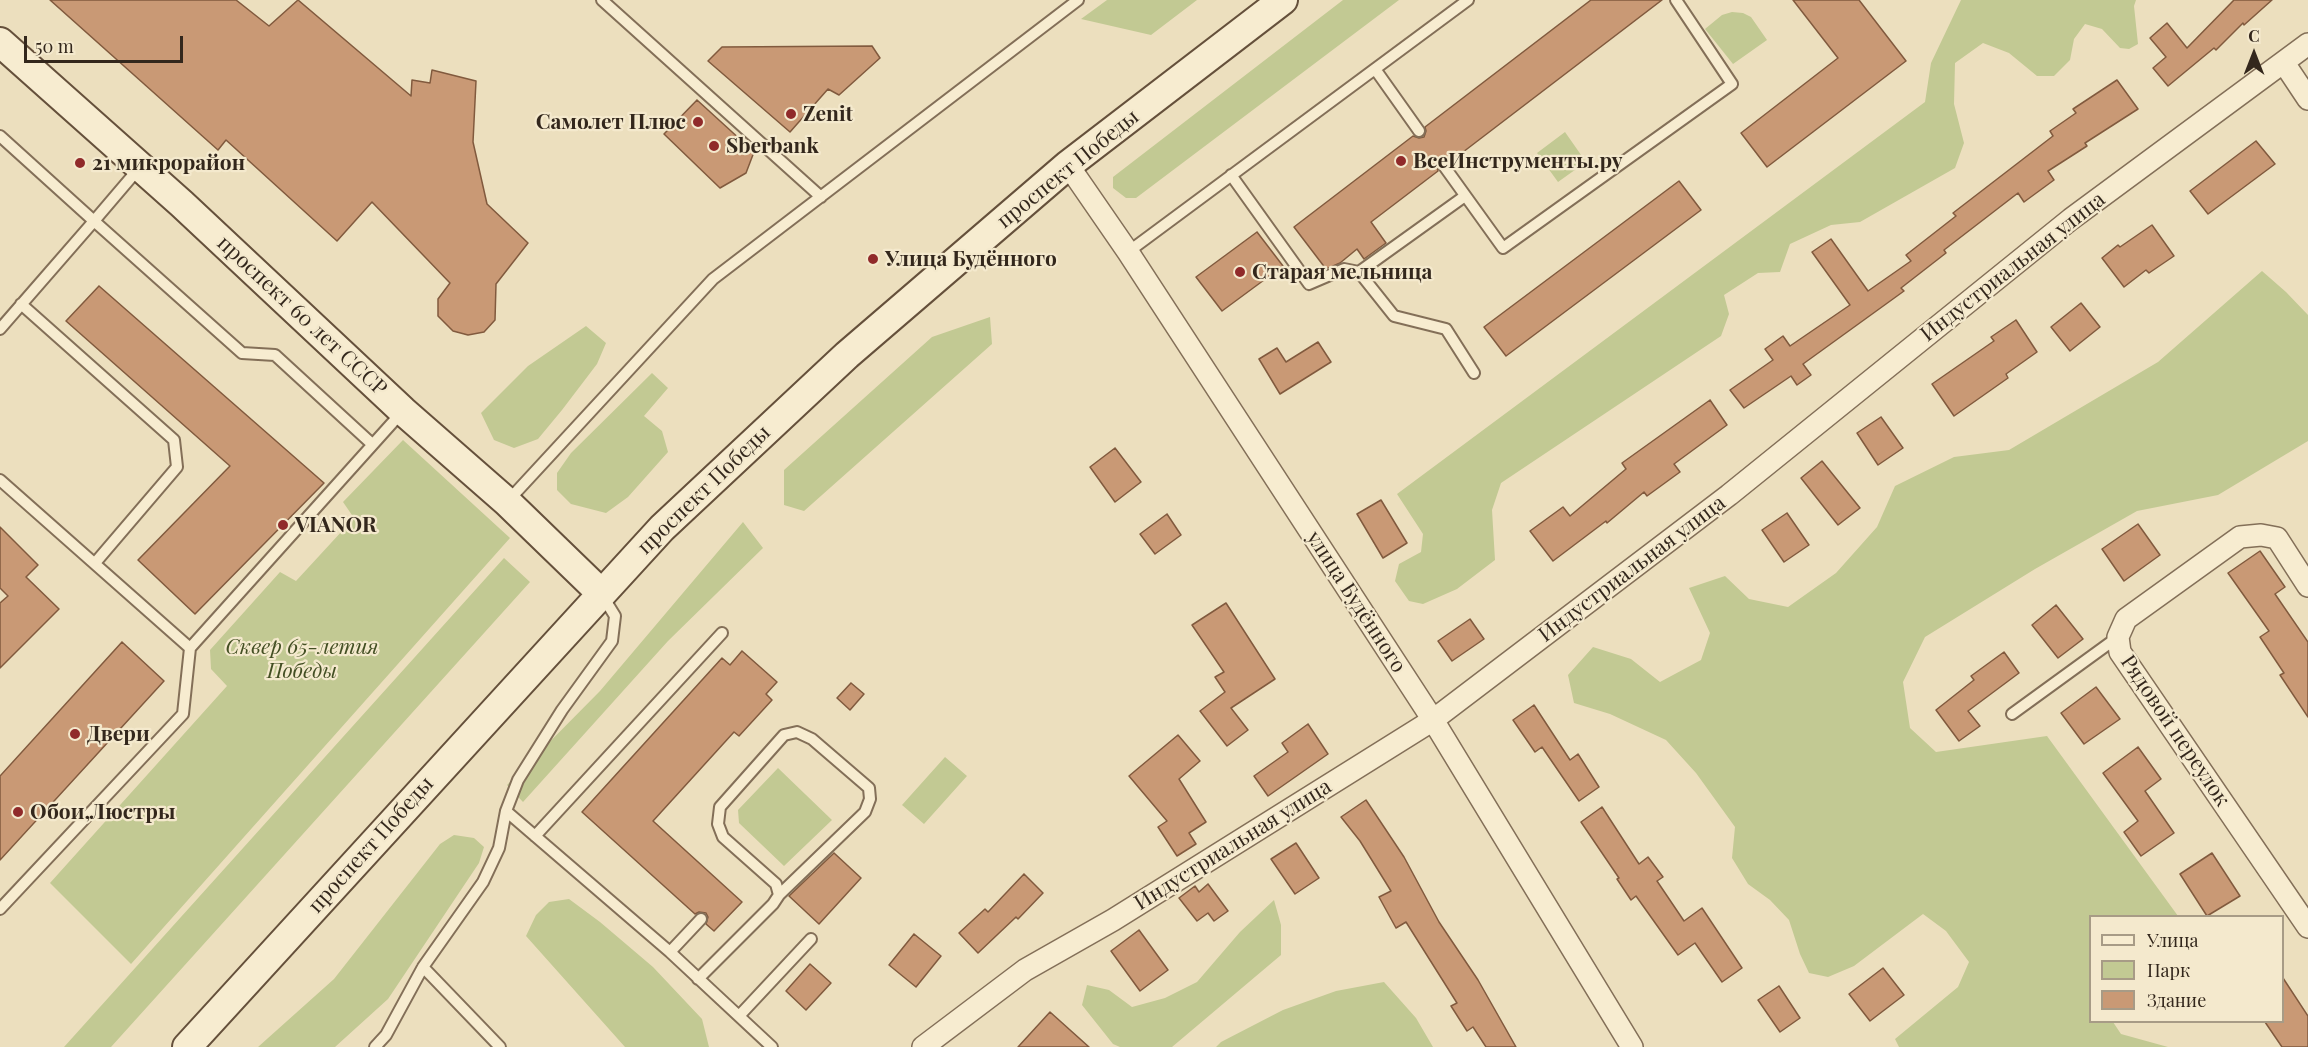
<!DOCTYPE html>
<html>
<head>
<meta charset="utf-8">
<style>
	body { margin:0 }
	#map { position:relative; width:2308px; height:1047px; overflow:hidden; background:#ecdfbe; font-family:"Playfair Display",serif }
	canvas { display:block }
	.legend { position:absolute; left:2089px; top:915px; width:195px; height:108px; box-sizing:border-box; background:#f4e9cd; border:2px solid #a79b86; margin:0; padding:8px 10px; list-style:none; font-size:18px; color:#33271c }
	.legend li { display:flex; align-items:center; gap:12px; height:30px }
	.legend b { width:30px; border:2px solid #a79b86 }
	.north { position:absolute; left:2224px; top:24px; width:60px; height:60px; -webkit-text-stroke:4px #f4e9cd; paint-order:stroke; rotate:0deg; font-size:16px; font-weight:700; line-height:24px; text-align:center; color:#33271c }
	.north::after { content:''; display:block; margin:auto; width:21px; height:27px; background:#33271c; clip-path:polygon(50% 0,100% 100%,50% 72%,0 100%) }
	.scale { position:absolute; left:24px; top:36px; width:159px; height:27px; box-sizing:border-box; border:3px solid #33271c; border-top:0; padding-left:8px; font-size:18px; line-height:21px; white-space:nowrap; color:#33271c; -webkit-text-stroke:4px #f4e9cd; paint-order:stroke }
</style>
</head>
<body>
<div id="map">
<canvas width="2308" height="1047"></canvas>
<ul class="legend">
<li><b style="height:8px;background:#f7ecd0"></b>Улица</li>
<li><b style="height:16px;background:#c2c993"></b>Парк</li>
<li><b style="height:16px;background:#c99975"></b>Здание</li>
</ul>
<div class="north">С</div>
<div class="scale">50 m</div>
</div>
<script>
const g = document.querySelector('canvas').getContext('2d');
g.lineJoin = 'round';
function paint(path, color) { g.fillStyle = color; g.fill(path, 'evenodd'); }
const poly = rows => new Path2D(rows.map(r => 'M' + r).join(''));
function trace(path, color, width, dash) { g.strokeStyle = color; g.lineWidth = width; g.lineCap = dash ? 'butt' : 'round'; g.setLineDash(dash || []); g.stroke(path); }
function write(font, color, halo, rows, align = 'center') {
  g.font = font + ' "Playfair Display",serif'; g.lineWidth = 4.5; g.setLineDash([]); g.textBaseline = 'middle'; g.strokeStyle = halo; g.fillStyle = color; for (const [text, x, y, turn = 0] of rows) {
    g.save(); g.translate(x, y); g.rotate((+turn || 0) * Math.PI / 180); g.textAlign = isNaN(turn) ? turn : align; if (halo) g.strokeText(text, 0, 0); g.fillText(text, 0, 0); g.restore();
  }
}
const green = poly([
	[1107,0,1197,0,1151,35,1081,19],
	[1343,0,1399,0,1136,198,1126,198,1113,188,1113,177],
	[1961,0,2136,0,2134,6,2138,44,2129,49,2120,48,2102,29,2085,24,2074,39,2070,60,2054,76,2037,76,2009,53,1983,43,1955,63,1954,104,1964,143,1955,168,1860,222,1831,225,1790,244,1780,272,1758,273,1724,295,1729,314,1721,336,1501,483,1492,510,1495,560,1457,589,1423,604,1409,601,1395,581,1399,564,1421,552,1423,534,1397,494,1925,102,1931,63],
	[1732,12,1743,13,1751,17,1767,40,1733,64,1705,29,1722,15],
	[1565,132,1586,162,1558,182,1537,153],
	[2262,271,2286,292,2308,315,2308,441,2218,495,2137,511,2035,569,1925,637,1903,682,1910,728,1936,752,2047,736,2178,916,2090,916,2090,1022,2113,1022,2121,1034,2168,1047,1899,1047,1895,1039,1958,987,1969,962,1946,931,1923,914,1854,966,1828,977,1809,973,1800,954,1789,920,1770,900,1748,884,1732,858,1735,827,1696,773,1666,740,1610,714,1574,703,1568,675,1593,647,1631,659,1660,682,1701,660,1710,633,1689,588,1725,576,1749,599,1788,607,1836,573,1877,527,1895,486,1954,457,2009,450,2158,362],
	[990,317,992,344,804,511,784,505,784,470,932,337],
	[586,326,606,343,597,364,562,410,538,439,514,448,494,440,481,413,528,366],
	[652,373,668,388,644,416,662,431,668,452,628,497,606,513,571,504,557,490,557,473,571,453],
	[403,440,510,538,131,964,50,883,227,686,211,669,210,650,280,572,296,581,354,518,343,502],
	[743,522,763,548,668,641,523,802,507,785,600,691],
	[504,558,530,582,111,1047,64,1047],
	[945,757,967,776,924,824,902,805],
	[778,768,832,820,784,866,739,823,738,810],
	[454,835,474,838,484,847,479,863,388,999,335,1047,258,1047,334,979,440,844],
	[569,899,600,922,653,967,702,1019,709,1047,625,1047,526,936,536,915,549,902],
	[1274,900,1281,925,1281,955,1172,1047,1120,1047,1113,1044,1082,1005,1087,985,1109,990,1132,1007,1165,998,1197,982,1240,932],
	[1384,982,1416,1018,1433,1047,1216,1047,1221,1042,1283,1010,1336,991]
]);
const building = poly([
	[50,0,236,0,269,26,298,0,411,96,412,80,430,83,432,70,476,81,473,142,487,204,528,243,496,284,495,320,484,332,468,335,453,331,438,316,438,299,450,283,372,202,337,241,226,140,218,150,50,0],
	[1591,0,1662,0,1450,162,1444,159,1439,160,1437,166,1438,171,1371,222,1386,243,1364,259,1357,249,1340,263,1326,269,1294,227,1413,136,1419,138,1424,137,1426,131,1425,127,1591,0],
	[1793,0,1859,0,1906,61,1767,167,1741,133,1838,58,1793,0],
	[2234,0,2272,0,2244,25,2243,23,2216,50,2214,48,2168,86,2153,68,2166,57,2150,38,2167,23,2187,48,2234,0],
	[872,46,880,58,839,95,828,89,790,132,708,61,722,47,872,46],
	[2117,80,2138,109,2085,143,2087,146,2048,171,2054,180,2024,202,2018,193,1944,250,1946,253,1901,288,1904,291,1803,364,1811,375,1797,385,1791,376,1744,408,1730,390,1773,360,1765,349,1783,336,1790,346,1850,305,1812,252,1831,239,1868,291,1911,261,1906,255,1956,216,1953,213,2053,136,2050,131,2076,113,2073,109,2117,80],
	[697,100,754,152,746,173,720,188,664,134,697,100],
	[2256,141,2275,164,2208,214,2190,191,2256,141],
	[1679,181,1701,210,1506,356,1484,327,1679,181],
	[2152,225,2174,256,2149,273,2146,270,2124,287,2102,258,2118,245,2120,247,2152,225],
	[1257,232,1283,266,1222,311,1196,277,1257,232],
	[99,286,324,483,195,614,138,560,230,466,66,321,99,286],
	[2081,303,2100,327,2070,351,2051,327,2081,303],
	[2016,320,2037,352,2006,374,2008,378,1954,416,1932,384,1994,341,1991,337,2016,320],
	[1318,342,1331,362,1280,394,1259,359,1277,348,1286,362,1318,342],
	[1710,400,1727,425,1674,464,1680,472,1647,496,1644,492,1607,523,1606,521,1553,561,1530,531,1563,507,1570,516,1626,469,1622,463,1710,400],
	[1881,417,1903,448,1878,465,1857,433,1881,417],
	[1115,448,1141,482,1115,502,1090,467,1115,448],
	[1822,461,1860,508,1838,525,1801,478,1822,461],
	[1381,500,1407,543,1383,558,1357,514,1381,500],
	[1787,513,1809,545,1784,562,1762,530,1787,513],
	[1167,514,1181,535,1155,554,1140,534,1167,514],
	[2138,524,2160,555,2124,581,2102,549,2138,524],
	[0,527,38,565,26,577,59,609,0,668,0,603,8,596,0,588,0,527],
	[2260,551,2285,587,2275,594,2308,642,2308,717,2280,675,2284,673,2260,637,2269,631,2228,573,2260,551],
	[1226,603,1275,679,1231,708,1248,730,1227,746,1200,711,1225,692,1215,677,1224,672,1192,625,1226,603],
	[2056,605,2083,639,2058,658,2032,625,2056,605],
	[1470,619,1484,639,1452,661,1438,641,1470,619],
	[122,642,164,681,0,860,0,776,122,642],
	[742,651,777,682,766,694,772,700,739,736,734,732,653,821,742,902,714,931,706,924,708,917,706,913,699,912,695,914,582,812,722,658,730,665,742,651],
	[2004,652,2019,673,1968,711,1980,726,1959,741,1936,710,1974,680,1971,676,2004,652],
	[851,683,864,694,850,710,837,698,851,683],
	[2096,687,2120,719,2084,744,2061,713,2096,687],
	[1534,705,1570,760,1578,754,1599,787,1579,801,1542,747,1535,752,1513,720,1534,705],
	[1308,724,1328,754,1268,796,1254,776,1288,752,1282,743,1308,724],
	[1178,735,1200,761,1179,779,1206,822,1189,833,1196,844,1177,856,1158,827,1167,821,1129,776,1178,735],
	[2138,747,2161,779,2145,791,2174,833,2141,856,2124,832,2138,821,2103,773,2138,747],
	[1366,800,1404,857,1439,922,1478,980,1516,1047,1486,1047,1473,1027,1467,1031,1451,1006,1457,1003,1406,922,1396,928,1379,897,1391,891,1360,841,1341,817,1366,800],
	[1602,807,1639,864,1648,857,1663,877,1657,881,1684,921,1702,908,1742,968,1722,982,1695,943,1678,955,1636,896,1631,900,1617,879,1619,878,1581,822,1602,807],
	[1296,843,1319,878,1295,894,1271,859,1296,843],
	[834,853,861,878,819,924,789,896,834,853],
	[2212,853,2240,896,2207,916,2180,874,2212,853],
	[1024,874,1043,893,1018,919,1016,917,978,953,959,933,985,909,988,912,1024,874],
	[1208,884,1228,911,1214,921,1208,913,1197,921,1179,898,1195,886,1199,892,1208,884],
	[1139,930,1168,970,1140,991,1111,951,1139,930],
	[914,934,941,956,916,987,889,965,914,934],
	[810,964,831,983,806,1010,786,991,810,964],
	[1883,968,1904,995,1870,1021,1849,994,1883,968],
	[2283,978,2308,1016,2308,1047,2282,1047,2265,1022,2283,1022,2283,978],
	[1779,986,1800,1018,1780,1032,1758,1000,1779,986],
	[1050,1012,1089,1047,1018,1047,1050,1012]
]);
const lane = poly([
	[602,0,821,197],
	[1375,69,1419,131],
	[0,136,94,221,0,329],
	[1444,166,1503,248,1732,84,1676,0],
	[140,167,94,221,242,353,275,355,372,444],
	[1231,175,1309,284,1344,269,1359,272,1465,196],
	[1128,252,1468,0],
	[1359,272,1394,316,1446,329,1474,373],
	[21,304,174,440,177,467,95,563],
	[0,480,190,648],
	[507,502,713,279,1078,0],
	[2012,714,2118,637],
	[506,811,670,952,772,1047],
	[535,836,722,633],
	[0,909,183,714,190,648,402,412],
	[670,952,701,919],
	[423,967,500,1047],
	[698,979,773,904,779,895,776,884,723,837,718,824,720,807,784,735,797,732,812,739,869,788,870,799,865,812,779,895],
	[739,1016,811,939],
	[375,1047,386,1035,423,967,483,882,499,848,506,811,518,780,562,710,612,641,615,616,602,595]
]);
const street = poly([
	[2284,63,2308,99],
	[1068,165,1128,252,1433,720,1632,1047],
	[2308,586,2277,538,2261,535,2240,537,2126,619,2118,637,2120,652,2308,927],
	[923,1047,1025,970,1113,920,1433,720,1729,495,2071,219,2308,44]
]);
const secondary = poly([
	[0,42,182,204,403,411,507,502,601,593],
	[187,1047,662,528,847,355,1068,165,1283,0]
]);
const markers = [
	[791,114,6,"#902a2a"],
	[698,122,6,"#902a2a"],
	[714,146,6,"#902a2a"],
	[1401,161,6,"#902a2a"],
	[80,163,6,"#902a2a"],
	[873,259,6,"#902a2a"],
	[1240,272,6,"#902a2a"],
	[283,525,6,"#902a2a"],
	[75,734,6,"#902a2a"],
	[18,812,6,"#902a2a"]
];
const poiNames = [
	["Zenit",803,114],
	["Самолет Плюс",686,122,"right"],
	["Sberbank",726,146],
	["ВсеИнструменты.ру",1413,161],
	["21 микрорайон",92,163],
	["Улица Будённого",885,259],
	["Старая мельница",1252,272],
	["VIANOR",295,525],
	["Двери",87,734],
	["Обои,Люстры",30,812]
];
const streetNames = [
	["проспект Победы",1068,169,-39],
	["Индустриальная улица",2013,267,-38],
	["проспект 60 лет СССР",302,316,43],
	["проспект Победы",704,490,-44],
	["Индустриальная улица",1632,569,-37],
	["улица Будённого",1356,602,57],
	["Рядовой переулок",2175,731,56],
	["проспект Победы",371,845,-48],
	["Индустриальная улица",1233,845,-32]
];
const parkNames = [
	["Сквер 65-летия",302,647],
	["Победы",302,671]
];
paint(green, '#c2c993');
paint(building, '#c99975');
trace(building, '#815a3e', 1.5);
trace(lane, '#836f58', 14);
trace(street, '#836f58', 24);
trace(secondary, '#65503b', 32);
trace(lane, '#f7ecd0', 10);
trace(street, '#f7ecd0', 21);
trace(secondary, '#f7ecd0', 28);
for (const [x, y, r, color] of markers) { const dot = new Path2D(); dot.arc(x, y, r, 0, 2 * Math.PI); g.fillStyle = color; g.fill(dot); trace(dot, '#f4e9cd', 2); }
write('bold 21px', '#33271c', '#f4e9cd', poiNames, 'left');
write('21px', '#33271c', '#f4e9cd', streetNames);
write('italic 21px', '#434f23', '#f4e9cd', parkNames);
</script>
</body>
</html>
